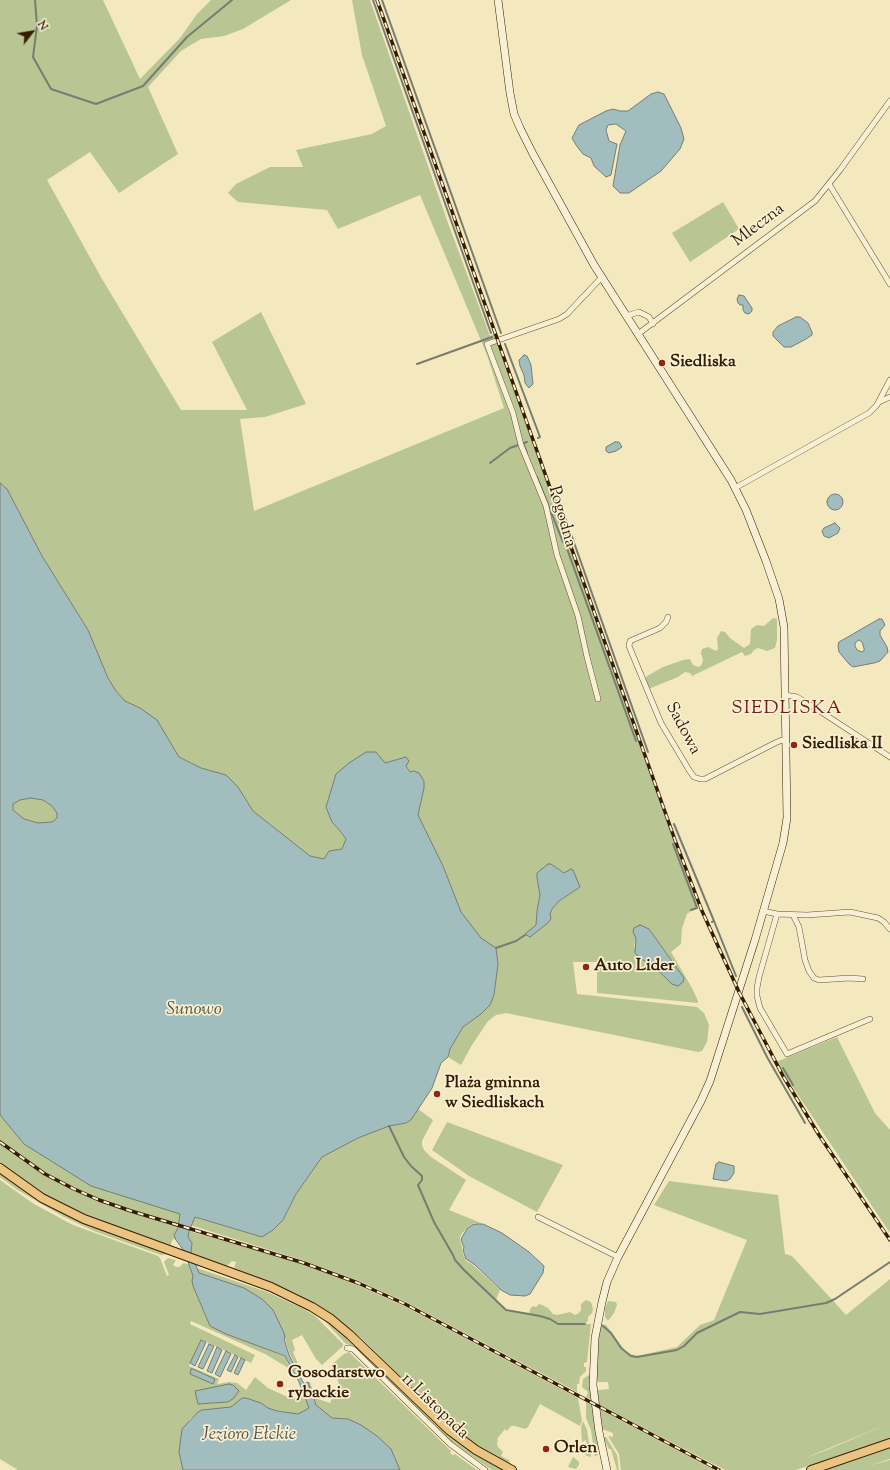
<!DOCTYPE html>
<html>
<head>
<meta charset="utf-8">
<style>
	body { margin:0 }
	#map { position:relative; width:890px; height:1470px; overflow:hidden; background:#f4e8bf; font-family:"Sorts Mill Goudy",serif }
	canvas { display:block }
	.north { position:absolute; left:12px; top:12px; width:40px; height:40px; -webkit-text-stroke:3px #f8f0d5; paint-order:stroke; rotate:59deg; font-size:11px; font-weight:700; line-height:16px; text-align:center; color:#371d00 }
	.north::after { content:''; display:block; margin:auto; width:14px; height:18px; background:#371d00; clip-path:polygon(50% 0,100% 100%,50% 72%,0 100%) }
</style>
</head>
<body>
<div id="map">
<canvas width="890" height="1470"></canvas>
<div class="north">N</div>
</div>
<script>
const g = document.querySelector('canvas').getContext('2d');
g.lineJoin = 'round';
function paint(path, color) { g.fillStyle = color; g.fill(path, 'evenodd'); }
const poly = rows => new Path2D(rows.map(r => 'M' + r).join(''));
function trace(path, color, width, dash) { g.strokeStyle = color; g.lineWidth = width; g.lineCap = dash ? 'butt' : 'round'; g.setLineDash(dash || []); g.stroke(path); }
function write(font, color, halo, rows, align = 'center') {
  g.font = font + ' "Sorts Mill Goudy",serif'; g.lineWidth = 3.5; g.setLineDash([]); g.textBaseline = 'middle'; g.strokeStyle = halo; g.fillStyle = color; for (const [text, x, y, turn = 0] of rows) {
    g.save(); g.translate(x, y); g.rotate((+turn || 0) * Math.PI / 180); g.textAlign = isNaN(turn) ? turn : align; if (halo) g.strokeText(text, 0, 0); g.fillText(text, 0, 0); g.restore();
  }
}
const green = poly([
	[0,0,103,0,140,79,180,38,197,14,211,0,291,0,243,29,224,36,201,39,181,51,148,87,178,154,119,193,90,152,47,180,102,279,181,410,247,410,212,342,261,312,306,404,265,417,240,419,254,511,504,408,487,355,420,195,338,229,327,210,238,202,228,193,236,184,270,167,303,167,296,150,372,134,386,126,362,55,352,0,370,0,448,223,490,336,494,334,698,906,687,914,682,928,681,944,671,952,692,988,698,1001,698,1003,597,993,597,962,573,962,577,994,697,1007,704,1013,709,1025,707,1042,702,1051,698,1052,506,1013,496,1015,488,1021,472,1045,461,1065,448,1057,450,1049,463,1027,481,1014,494,995,498,964,496,948,481,938,461,912,443,866,418,815,424,788,406,766,406,757,384,763,376,752,336,774,326,807,332,822,346,839,342,849,329,851,324,859,310,856,253,811,238,787,226,776,201,768,179,757,140,708,125,701,116,691,108,678,88,630,42,556,7,489,0,483],
	[551,864,565,873,567,872,580,887,559,901,530,937,525,934,536,925,537,911,540,895,537,878],
	[649,929,672,961,672,984,650,963,641,959,634,946,636,938],
	[723,202,739,229,690,262,672,233],
	[773,618,777,619,777,640,775,648,767,651,758,648,754,650,751,654,745,656,742,652,692,676,690,673,685,672,678,677,651,688,644,688,642,684,647,676,663,667,683,660,690,659,693,665,699,667,702,664,703,660,701,653,702,649,708,647,716,651,718,649,717,638,721,631,725,632,730,638,744,648,750,644,751,629,757,625,764,626],
	[32,798,43,800,52,806,58,813,57,818,52,822,38,823,24,819,13,810,13,804,20,800],
	[837,1037,875,1113,890,1130,890,1233,776,1062],
	[418,1109,433,1120,422,1141,422,1145,424,1150,431,1157,466,1180,449,1210,481,1223,472,1224,462,1233,460,1237,460,1241,462,1246,462,1251,466,1261,472,1264,500,1290,496,1300,507,1310,529,1314,530,1309,533,1306,536,1307,539,1304,542,1305,548,1308,553,1314,557,1315,570,1312,575,1315,579,1313,581,1310,581,1304,586,1300,591,1302,593,1309,592,1313,588,1317,588,1321,586,1323,570,1324,591,1324,587,1362,584,1363,584,1367,586,1367,586,1371,580,1377,579,1384,577,1384,577,1392,406,1302,359,1281,305,1261,190,1225,194,1217,262,1237,283,1220,296,1194,322,1157,358,1138,389,1126,406,1123,411,1120],
	[0,1115,24,1144,180,1214,178,1228,174,1235,176,1240,173,1239,170,1246,78,1212,39,1192,9,1170,0,1163],
	[447,1122,563,1165,537,1212,469,1176,432,1150],
	[0,1173,41,1202,70,1217,97,1228,169,1254,161,1255,94,1231,64,1217,16,1189,0,1177],
	[0,1180,34,1204,73,1225,158,1256,160,1258,167,1276,169,1275,164,1262,168,1258,176,1260,173,1265,176,1267,179,1267,184,1263,189,1265,193,1277,192,1281,193,1286,210,1326,285,1357,290,1367,290,1369,265,1354,191,1321,190,1324,255,1355,251,1363,201,1339,189,1366,219,1379,217,1384,229,1382,237,1383,246,1390,255,1377,268,1388,292,1399,303,1395,309,1408,298,1414,277,1411,268,1408,261,1403,238,1401,231,1407,202,1410,198,1412,190,1419,179,1452,183,1470,18,1470,0,1459],
	[229,1384,233,1385,237,1389,228,1402,205,1404,195,1391],
	[669,1181,778,1195,785,1254,792,1256,846,1315,890,1279,890,1423,803,1459,827,1450,890,1423,890,1438,796,1470,725,1470,598,1404,597,1392,599,1390,609,1389,608,1382,598,1382,596,1378,600,1324,606,1325,627,1353,637,1356,677,1347,700,1325,714,1320,747,1240,654,1205],
	[189,1231,303,1264,357,1285,404,1306,578,1398,582,1421,580,1426,540,1404,528,1427,525,1429,515,1426,511,1426,507,1431,505,1429,497,1439,498,1440,497,1444,498,1447,503,1452,501,1456,509,1460,511,1466,485,1451,446,1422,360,1337,333,1315,295,1293,234,1268,236,1262,232,1261,227,1266,191,1253,192,1243,188,1237],
	[197,1268,267,1292,302,1308,315,1316,343,1344,343,1346,322,1365,316,1359,302,1335,292,1340,295,1350,293,1352,300,1369,298,1369,290,1355,286,1342,284,1333,273,1310,262,1299,244,1288,199,1273],
	[608,1301,616,1302,617,1305,614,1313,608,1321,605,1317,605,1308],
	[319,1315,353,1343,432,1420,453,1437,482,1458,504,1470,492,1470,489,1468,451,1441,355,1346,346,1344],
	[349,1352,451,1451,450,1453,453,1455,455,1454,477,1470,400,1470,391,1450,348,1419,332,1418,316,1405,308,1382,310,1382,315,1398,330,1403,339,1384,335,1371,330,1366,344,1354],
	[589,1375,590,1376,592,1400,586,1397,588,1392,582,1387,583,1379],
	[586,1402,593,1406,599,1449,598,1454,595,1457,591,1430,586,1418],
	[599,1409,714,1470,621,1470,619,1454,608,1436,613,1437,613,1433,602,1429],
	[583,1421,587,1430,591,1457,587,1456,584,1453,588,1449,586,1440,582,1442,581,1427],
	[603,1437,606,1437,617,1455,619,1470,617,1470,611,1449,609,1449],
	[890,1447,890,1459,869,1466,890,1460,890,1470,823,1470],
	[573,1457,579,1462,579,1465,576,1469,568,1467]
]);
const water = poly([
	[658,92,664,94,681,128,684,139,680,149,661,171,629,193,620,193,613,186,620,145,626,131,616,124,608,125,606,130,609,141,617,144,611,175,606,177,594,166,591,158,583,154,576,145,572,138,579,125,606,111,613,109,620,111,628,111,651,94,658,92],
	[739,295,744,296,752,308,752,311,749,314,745,313,743,310,743,305,740,305,738,303,737,299,739,295],
	[796,317,800,317,808,323,812,332,812,335,806,339,791,347,784,347,773,336,773,332,778,326,796,317],
	[524,355,527,356,531,365,533,384,529,388,525,383,524,375,520,366,519,360,524,355],
	[615,442,619,442,622,447,616,451,609,453,606,451,606,447,615,442],
	[0,483,7,489,42,556,88,630,108,678,116,691,125,701,140,708,157,720,179,757,201,768,226,775,238,787,253,811,310,856,324,859,329,851,342,849,346,839,340,831,332,822,326,807,336,774,349,763,366,752,376,752,385,763,406,757,409,761,406,766,410,772,414,771,419,773,424,781,424,788,418,815,443,866,461,912,481,938,496,948,498,964,494,995,490,1005,481,1014,463,1027,450,1049,448,1057,441,1063,432,1088,411,1120,406,1123,389,1126,358,1138,322,1157,296,1194,283,1220,273,1230,262,1237,195,1217,189,1231,188,1237,192,1243,191,1253,199,1273,244,1288,262,1299,273,1310,284,1333,285,1338,284,1339,289,1355,304,1384,308,1382,316,1405,332,1418,348,1419,361,1425,377,1436,391,1449,400,1470,183,1470,179,1452,182,1429,198,1412,202,1410,231,1407,242,1398,246,1398,261,1403,268,1408,277,1411,298,1414,309,1408,299,1382,285,1356,226,1334,210,1326,193,1286,192,1281,193,1276,184,1251,176,1240,174,1235,178,1228,180,1214,91,1186,24,1144,0,1115,0,483],
	[31,798,43,800,52,806,57,813,57,818,52,822,38,823,24,819,13,810,13,804,20,800,31,798],
	'827 502a8 8 0 1 1 16 0a8 8 0 1 1-16 0Z',
	[835,523,840,528,838,533,829,538,824,536,822,531,824,528,835,523],
	[879,619,882,619,885,625,880,631,880,635,887,647,888,652,880,661,874,663,853,667,849,664,839,652,838,646,839,642,879,619],
	[859,640,862,642,864,648,864,651,862,652,857,650,855,646,855,643,859,640],
	[548,864,551,864,564,873,571,869,573,870,580,887,559,901,552,909,550,914,551,918,549,922,530,937,525,934,536,925,537,911,540,895,537,878,537,873,548,864],
	[640,925,649,929,684,978,683,982,678,986,672,984,650,963,641,959,635,953,636,938,633,932,634,928,640,925],
	[719,1162,734,1166,734,1173,730,1179,726,1181,713,1179,716,1164,719,1162],
	[477,1224,483,1224,502,1233,529,1252,544,1266,543,1273,530,1294,525,1296,510,1295,501,1290,474,1264,466,1259,463,1250,464,1247,461,1240,462,1237,467,1229,472,1225,477,1224],
	[201,1340,206,1342,195,1366,190,1363,201,1340],
	[209,1344,214,1346,203,1369,198,1367,209,1344],
	[217,1347,222,1350,212,1373,207,1371,217,1347],
	[226,1351,231,1354,220,1377,215,1374,226,1351],
	[235,1355,238,1357,231,1372,227,1370,235,1355],
	[241,1358,245,1360,238,1375,234,1373,241,1358],
	[191,1369,193,1369,215,1379,213,1384,190,1374,191,1369],
	[229,1384,233,1385,239,1391,234,1398,228,1402,198,1404,195,1391,229,1384]
]);
const stream = poly([
	[35,0,37,26,33,57,51,89,96,104,143,86,187,37,232,0],
	[373,0,491,333],
	[382,0,501,333],
	[505,344,540,437,538,438],
	[417,364,492,337],
	[523,443,527,453],
	[490,463,510,448,527,442],
	[537,477,563,542,565,543,636,741],
	[559,500,648,752],
	[674,824,714,921],
	[673,844,697,908,691,910],
	[712,922,714,921,736,976],
	[496,948,516,941,525,935],
	[742,1007,767,1057,805,1123],
	[783,1068,793,1085],
	[389,1126,404,1157,411,1166,422,1176,422,1180,418,1185,434,1222,453,1255,455,1260,464,1270,506,1310,540,1316,550,1319,558,1324,585,1324],
	[603,1326,611,1333,621,1348,631,1356,637,1357,677,1350,684,1346,697,1333,740,1312,760,1314,826,1303,835,1299,890,1262]
]);
const minor = poly([
	[829,184,890,284],
	[626,316,639,312,649,317,653,324],
	[638,334,815,201,840,170,890,101],
	[879,402,890,397],
	[735,488,869,413,877,405,890,380],
	[668,617,666,622,660,628,630,641,629,646,661,723,689,770,694,777,700,779,705,779,775,743,782,740,786,741],
	[785,695,797,697,809,704,890,757],
	[598,699,587,657,578,616,557,555,546,506,521,445,513,413,487,344,559,319,567,314,601,278],
	[763,911,777,914,759,977,757,988,757,996,760,1008,787,1054,870,1019],
	[777,914,807,915,850,912,878,918,884,922,890,929],
	[793,915,799,927,805,960,809,971,814,978,819,980,849,978,863,979],
	[538,1217,618,1257],
	[347,1348,353,1349,450,1444,485,1470]
]);
const secondary = poly([
	[498,0,510,93,514,114,520,128,533,154,594,265,731,480,746,510,766,561,779,599,784,627,787,818,783,843,755,940,710,1081,701,1101,618,1257,607,1282,602,1302,595,1338,593,1385,599,1432,607,1470]
]);
const primary = poly([
	[0,1168,42,1198,84,1219,271,1287,312,1307,331,1319,350,1335,449,1430,476,1450,512,1470],
	[811,1470,890,1443]
]);
const rail = poly([
	[377,0,675,840,702,911,739,992,783,1076,819,1135,890,1240],
	[0,1142,45,1174,74,1189,99,1200,131,1211,304,1263,358,1283,405,1304,719,1470]
]);
const markers = [
	[662,363,4,"#8f2418"],
	[794,745,4,"#8f2418"],
	[586,967,4,"#8f2418"],
	[437,1094,4,"#8f2418"],
	[280,1384,4,"#8f2418"],
	[546,1449,4,"#8f2418"]
];
const streetNames = [
	["Mleczna",759,226,-37],
	["Pogodna",561,517,74],
	["Sadowa",682,729,62],
	["11 Listopada",434,1407,44]
];
const poiNames = [
	["Siedliska",670,363],
	["Siedliska II",802,745],
	["Auto Lider",594,967],
	["Plaża gminna",445,1084],
	["w Siedliskach",445,1104],
	["Gosodarstwo",288,1374],
	["rybackie",288,1394],
	["Orlen",554,1449]
];
const waterNames = [
	["Sunowo",194,1011],
	["Jezioro Ełckie",249,1436]
];
const quarterNames = [
	["SIEDLISKA",787,710]
];
paint(green, '#b9c694');
paint(water, '#a1bdbd');
trace(water, '#777d71', 1);
trace(stream, '#777d71', 2);
trace(minor, '#665030', 6);
trace(secondary, '#371d00', 8);
trace(primary, '#371d00', 10);
trace(minor, '#f8f0d5', 5);
trace(secondary, '#f8f0d5', 7);
trace(primary, '#eac480', 8);
trace(rail, '#371d00', 3.5);
trace(rail, '#f8f0d5', 2, [6]);
for (const [x, y, r, color] of markers) { const dot = new Path2D(); dot.arc(x, y, r, 0, 2 * Math.PI); g.fillStyle = color; g.fill(dot); trace(dot, '#f8f0d5', 1.5); }
write('17px', '#371d00', '#f8f0d5', streetNames);
write('bold 17px', '#371d00', '#f8f0d5', poiNames, 'left');
write('italic 18px', '#5c5542', '#f8f0d5', waterNames);
g.letterSpacing = '1px';
write('19px', '#7a1f14', '#f8f0d5', quarterNames);
g.letterSpacing = '0px';
</script>
</body>
</html>
